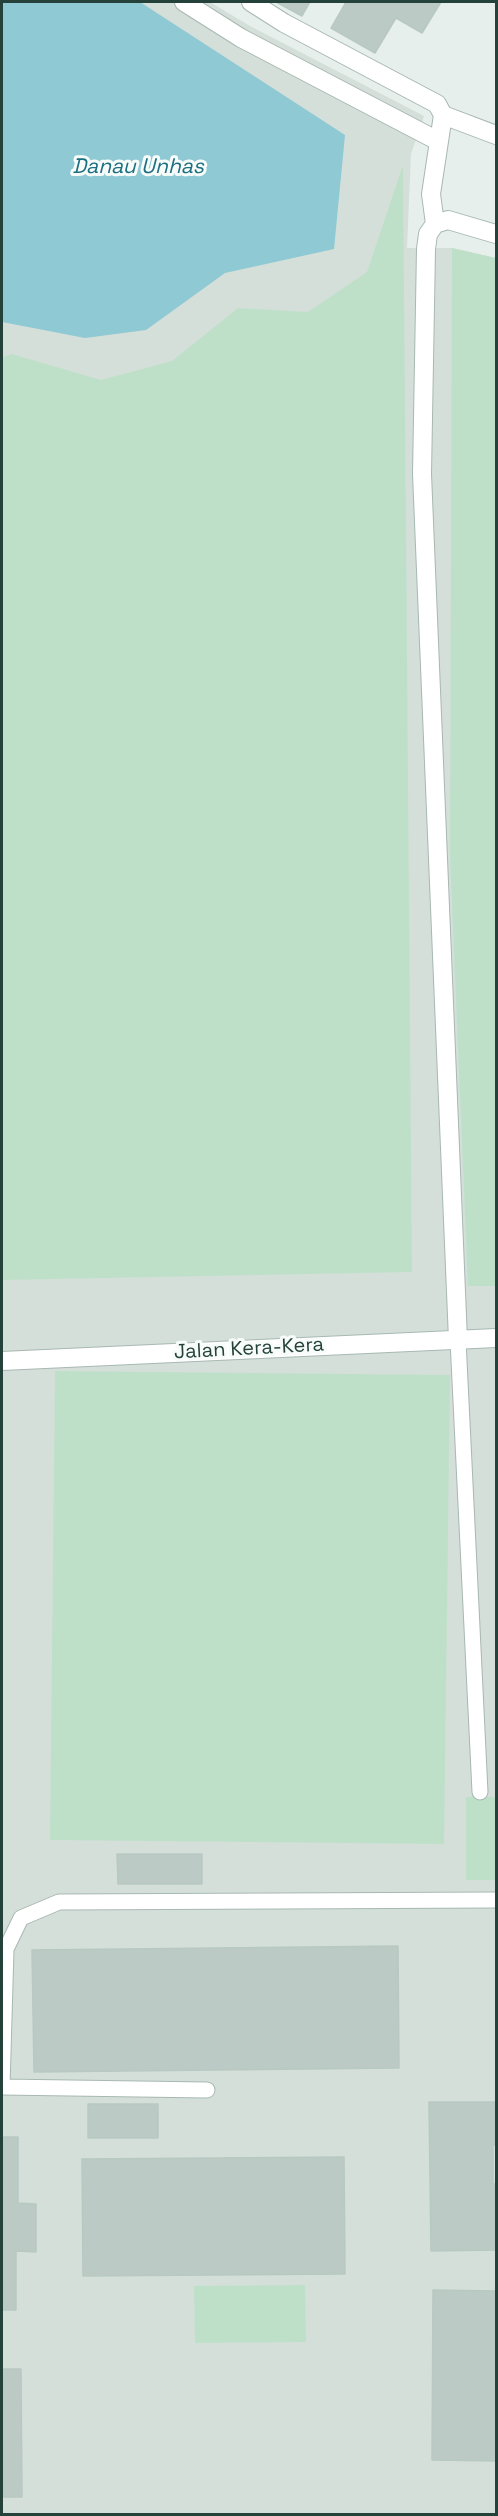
<!DOCTYPE html>
<html>
<head>
<meta charset="utf-8">
<style>
	body { margin:0 }
	#map { position:relative; width:498px; height:2516px; overflow:hidden; background:#e6efeb; font-family:"Space Grotesk",sans-serif }
	canvas { display:block }
	.frame { position:absolute; inset:0; border:3px solid #24423a; pointer-events:none }
</style>
</head>
<body>
<div id="map">
<canvas width="498" height="2516"></canvas>
<div class="frame"></div>
</div>
<script>
const g = document.querySelector('canvas').getContext('2d');
g.lineJoin = 'round';
function paint(path, color) { g.fillStyle = color; g.fill(path, 'evenodd'); }
const poly = rows => new Path2D(rows.map(r => 'M' + r).join(''));
function trace(path, color, width, dash) { g.strokeStyle = color; g.lineWidth = width; g.lineCap = dash ? 'butt' : 'round'; g.setLineDash(dash || []); g.stroke(path); }
function write(font, color, halo, rows, align = 'center') {
  g.font = font + ' "Space Grotesk",sans-serif'; g.lineWidth = 6; g.setLineDash([]); g.textBaseline = 'middle'; g.strokeStyle = halo; g.fillStyle = color; for (const [text, x, y, turn = 0] of rows) {
    g.save(); g.translate(x, y); g.rotate((+turn || 0) * Math.PI / 180); g.textAlign = isNaN(turn) ? turn : align; if (halo) g.strokeText(text, 0, 0); g.fillText(text, 0, 0); g.restore();
  }
}
const built = poly([
	[2,2,210,2,250,26,424,116,411,154,407,248,452,248,496,258,496,2514,2,2514]
]);
const green = poly([
	[403,165,412,1272,2,1280,2,357,12,354,101,380,172,361,238,308,308,312,367,272],
	[452,248,496,258,496,1286,468,1286,450,857],
	[55,1371,450,1375,444,1844,50,1840],
	[466,1797,496,1797,496,1880,466,1880],
	[305,2285,306,2342,195,2343,194,2286]
]);
const water = poly([
	[2,2,140,2,345,135,334,249,225,273,146,330,85,338,2,322]
]);
const building = poly([
	[276,2,310,2,302,16,276,2],
	[346,2,441,2,422,33,396,18,375,53,331,28,346,2],
	[117,1854,202,1854,202,1884,118,1884,117,1854],
	[398,1946,399,2068,34,2072,32,1950,398,1946],
	[429,2102,496,2102,496,2145,493,2145,493,2184,496,2184,496,2250,431,2251,429,2102],
	[88,2104,158,2104,158,2138,88,2138,88,2104],
	[2,2137,18,2137,18,2203,36,2204,36,2252,16,2251,16,2310,2,2310,2,2137],
	[344,2157,345,2274,83,2276,82,2159,344,2157],
	[433,2290,496,2291,496,2461,432,2460,433,2290],
	[2,2369,21,2369,22,2497,2,2497,2,2369]
]);
const service = poly([
	[458,1340,480,1792],
	[2,2087,6,1949,21,1918,59,1902,496,1900],
	[2,2087,207,2090]
]);
const minor = poly([
	[184,2,241,38,438,141],
	[251,2,284,23,437,104,443,115,431,194,435,224,428,234,426,249,422,474,458,1340],
	[443,115,496,135],
	[435,224,448,220,496,234],
	[2,1361,496,1338]
]);
const streetNames = [
	["Jalan Kera-Kera",249,1349,-3]
];
const waterNames = [
	["Danau Unhas",138,167]
];
paint(built, '#d4dfda');
paint(green, '#bfe0c8');
paint(water, '#8ec9d4');
paint(building, '#bbcac4');
trace(building, '#b8c9c2', 1.5);
trace(service, '#a8b8b2', 17);
trace(minor, '#a8b8b2', 20);
trace(service, '#fff', 15);
trace(minor, '#fff', 18);
write('20px', '#24423a', '#f7fbf9', streetNames);
write('italic 21px', '#1c6f80', '#f7fbf9', waterNames);
</script>
</body>
</html>
